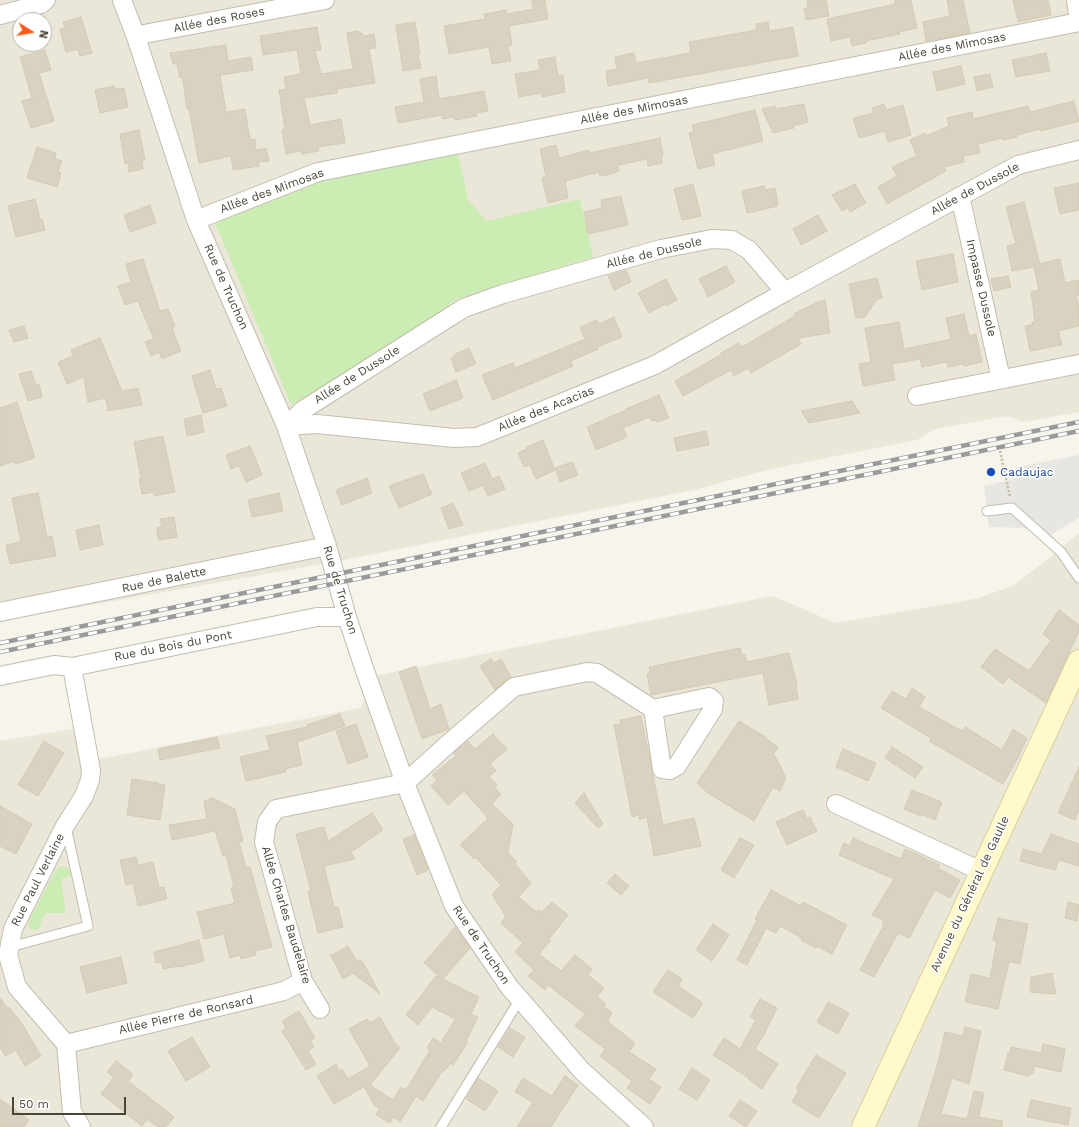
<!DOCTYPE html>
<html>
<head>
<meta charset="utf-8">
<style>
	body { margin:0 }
	#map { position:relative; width:1079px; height:1127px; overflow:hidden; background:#f6f4eb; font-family:"Work Sans",sans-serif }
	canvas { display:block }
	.north { position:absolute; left:12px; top:12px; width:40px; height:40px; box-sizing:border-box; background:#fff; border:1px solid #b7b5af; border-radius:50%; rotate:101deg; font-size:11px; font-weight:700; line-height:16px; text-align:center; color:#4b4638 }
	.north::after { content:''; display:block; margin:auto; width:14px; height:18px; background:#ff5919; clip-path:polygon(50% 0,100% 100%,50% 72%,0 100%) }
	.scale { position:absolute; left:12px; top:1097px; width:114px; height:18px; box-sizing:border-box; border:2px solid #4b4638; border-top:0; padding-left:5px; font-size:12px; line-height:14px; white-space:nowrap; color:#4b4638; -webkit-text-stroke:3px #fff; paint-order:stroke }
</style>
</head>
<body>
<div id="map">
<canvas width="1079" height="1127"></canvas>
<div class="north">N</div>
<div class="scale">50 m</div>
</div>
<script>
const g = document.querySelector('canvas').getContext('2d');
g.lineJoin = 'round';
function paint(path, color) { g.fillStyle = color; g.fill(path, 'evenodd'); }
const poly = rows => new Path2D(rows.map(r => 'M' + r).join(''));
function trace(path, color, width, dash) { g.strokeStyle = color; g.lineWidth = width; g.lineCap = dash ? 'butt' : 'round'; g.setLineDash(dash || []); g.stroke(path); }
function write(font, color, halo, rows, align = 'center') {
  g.font = font + ' "Work Sans",sans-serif'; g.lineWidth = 3; g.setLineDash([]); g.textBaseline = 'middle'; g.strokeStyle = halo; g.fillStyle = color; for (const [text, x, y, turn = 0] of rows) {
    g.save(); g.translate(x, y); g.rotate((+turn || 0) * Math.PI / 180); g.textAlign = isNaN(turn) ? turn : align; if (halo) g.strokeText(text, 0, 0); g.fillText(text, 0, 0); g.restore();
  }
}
const residential = poly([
	[0,0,1079,0,1079,412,1024,422,1007,416,935,429,917,440,771,469,698,489,323,564,0,621],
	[20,20,44,20,44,44,20,44],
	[1079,533,1079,1127,0,1127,0,741,73,729,81,760,104,758,360,708,379,675,773,596,836,623,975,599,1013,586,1048,559]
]);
const green = poly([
	[457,149,468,199,486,221,580,199,593,257,490,288,455,300,407,336,291,405,214,220,324,175],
	[64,866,71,871,71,876,61,879,66,913,45,913,37,931,31,929,28,923,56,870,60,867]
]);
const parking = poly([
	[1079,455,1079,518,1047,537,1026,528,989,527,984,486,1025,476,1024,466]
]);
const building = poly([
	[532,0,545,0,548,19,509,26,512,45,508,46,511,61,492,64,489,47,449,54,444,26,485,19,484,14,506,10,507,14,533,9,532,0],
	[807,0,826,0,829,16,806,20,804,8,808,8,807,0],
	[895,0,911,0,917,28,899,32,900,34,866,41,866,43,852,46,850,37,831,41,827,19,895,4,895,0],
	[947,0,963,0,970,33,926,41,923,22,950,16,947,0],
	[1013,0,1048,0,1051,15,1018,22,1013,0],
	[81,17,92,53,80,56,78,49,66,52,60,29,65,28,63,22,81,17],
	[415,22,420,54,418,54,421,68,403,71,396,25,415,22],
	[768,22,769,31,793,27,798,56,649,83,648,78,608,86,606,71,617,69,615,57,634,53,636,63,691,53,689,42,757,30,756,24,768,22],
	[317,27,321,50,315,51,321,74,353,69,347,33,358,31,365,36,374,34,376,48,369,49,375,83,337,89,337,93,304,98,310,125,341,119,345,143,318,147,319,151,302,154,301,151,286,154,282,130,285,129,279,90,286,89,284,77,301,74,297,50,263,55,260,36,317,27],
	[226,45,228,61,251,57,253,70,220,75,226,112,245,109,250,140,255,139,256,150,266,148,269,161,258,162,259,166,233,170,231,156,199,163,189,109,187,109,183,81,182,77,180,78,177,64,173,64,170,53,226,45],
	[45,50,51,70,39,73,54,121,31,128,22,101,32,98,20,57,45,50],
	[1046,53,1050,71,1016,77,1012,60,1046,53],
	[555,57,558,76,563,75,565,92,542,97,541,93,519,97,515,74,540,70,538,60,555,57],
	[961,66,965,84,937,91,933,72,961,66],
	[990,74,993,87,977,91,974,77,990,74],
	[436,76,439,99,484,91,488,111,476,113,477,116,455,120,454,117,443,119,442,115,398,123,395,107,424,102,420,79,436,76],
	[114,86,115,89,124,88,128,107,100,113,95,90,114,86],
	[1074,101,1079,121,1041,131,1040,129,1017,135,1017,137,1003,140,1003,138,978,144,980,153,963,156,964,162,944,167,946,171,887,204,878,187,897,176,892,167,917,156,910,140,925,133,926,136,949,126,947,118,972,112,973,119,1028,106,1030,112,1074,101],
	[804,104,808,122,793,126,794,128,773,133,762,109,775,106,776,109,804,104],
	[884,104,886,110,903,105,911,135,888,142,885,131,859,138,853,118,874,113,872,108,884,104],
	[755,110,763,141,712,154,715,165,698,169,689,133,694,131,692,125,755,110],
	[139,130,145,160,142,161,143,169,129,172,128,163,125,164,120,134,139,130],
	[660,138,663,156,661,157,662,163,648,166,647,159,618,165,619,171,608,175,600,176,599,172,565,181,568,198,548,203,542,178,546,177,540,149,556,145,559,158,589,150,590,153,660,138],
	[37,147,56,153,55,159,62,161,58,172,61,173,57,187,27,178,37,147],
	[1079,183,1079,210,1060,214,1054,188,1079,183],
	[693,184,701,216,682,220,674,189,693,184],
	[855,184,866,203,850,212,848,208,842,211,832,195,855,184],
	[764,186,765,190,775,188,778,203,777,203,778,206,747,213,742,191,764,186],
	[621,196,628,225,588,234,584,212,602,208,601,200,621,196],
	[35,199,40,219,42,219,45,230,16,237,8,206,35,199],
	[1024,202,1040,264,1060,259,1065,283,1079,280,1079,295,1076,295,1079,309,1079,326,1058,331,1062,345,1030,351,1025,326,1033,324,1032,322,1035,322,1031,292,1039,290,1034,267,1012,271,1007,246,1016,244,1006,207,1024,202],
	[150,205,156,223,130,232,124,215,150,205],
	[818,215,827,231,801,245,793,229,818,215],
	[953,254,958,282,922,290,916,261,953,254],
	[143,259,160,311,168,309,175,326,172,328,181,351,162,359,159,352,151,356,145,342,154,339,138,301,125,305,118,286,131,282,126,264,143,259],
	[726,266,735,282,708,297,699,279,726,266],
	[626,270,631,282,614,290,608,276,626,270],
	[1008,276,1011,287,994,291,991,279,1008,276],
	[877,278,882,298,877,299,865,317,856,318,849,284,877,278],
	[666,279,677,300,666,306,665,304,649,313,638,293,666,279],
	[825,300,830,333,798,338,801,344,751,373,748,368,734,376,731,370,683,396,675,381,722,354,721,353,739,343,742,347,795,316,794,314,816,303,825,300],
	[964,314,969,336,976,334,982,362,964,366,963,364,948,367,947,362,922,367,920,359,892,364,895,380,863,386,859,364,871,362,865,328,899,322,904,349,914,347,951,339,946,318,964,314],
	[614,317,622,337,597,347,598,349,571,361,573,366,493,400,482,375,513,363,515,368,585,339,580,327,597,320,599,324,614,317],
	[24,326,28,338,14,342,9,330,24,326],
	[100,338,122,391,138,388,142,405,108,411,106,398,88,402,84,377,67,384,58,362,73,356,71,350,100,338],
	[469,348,476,364,456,372,451,358,455,357,454,355,469,348],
	[210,370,216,389,221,388,227,406,203,413,192,376,210,370],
	[31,371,36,385,39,384,42,397,28,401,19,374,31,371],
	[456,380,463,398,430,411,423,394,456,380],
	[659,395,669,418,657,422,656,420,652,421,650,417,623,428,627,437,596,450,587,427,626,410,626,409,659,395],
	[852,401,860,413,809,423,801,411,852,401],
	[17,402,35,458,15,464,14,461,0,466,0,408,17,402],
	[201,415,204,432,187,436,184,419,201,415],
	[706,431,709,445,677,451,674,438,706,431],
	[163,436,175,492,154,496,154,492,142,494,139,478,141,478,134,442,163,436],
	[543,440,555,470,536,479,530,465,524,467,518,453,527,449,526,447,543,440],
	[250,446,262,475,246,482,239,466,231,469,226,455,250,446],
	[572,462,578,475,560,482,555,468,572,462],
	[485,463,492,479,499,476,505,489,488,496,483,485,469,491,461,473,485,463],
	[423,474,432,494,399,508,389,486,423,474],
	[367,478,372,493,342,505,336,490,367,478],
	[38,493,47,537,52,536,56,556,10,564,6,545,21,542,12,498,38,493],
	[279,493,283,511,252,517,248,500,279,493],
	[453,503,463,525,449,529,441,508,453,503],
	[174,517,177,537,158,540,157,528,162,527,160,519,174,517],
	[99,525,103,545,80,550,76,530,99,525],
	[1059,610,1079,625,1079,631,1046,703,1008,677,1003,684,981,667,995,649,1029,671,1051,640,1043,634,1059,610],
	[740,648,742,655,745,655,747,662,789,653,797,685,796,685,798,699,769,705,763,673,651,695,647,674,650,674,649,667,740,648],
	[491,659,494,663,501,659,511,677,495,690,480,666,491,659],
	[416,666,430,709,441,704,449,729,422,739,399,672,416,666],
	[912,688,925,697,919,707,962,731,965,727,1002,750,1013,729,1027,738,1018,758,1003,784,929,741,931,738,881,708,892,691,906,699,912,688],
	[340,714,345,726,297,742,302,765,285,769,286,772,246,781,240,757,270,750,266,736,307,727,307,725,340,714],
	[641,716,663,825,694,818,701,846,654,856,647,817,639,819,639,815,632,817,614,725,621,724,620,720,641,716],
	[739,721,767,738,766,739,778,747,773,755,775,756,786,778,780,791,773,787,754,821,708,793,697,783,739,721],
	[356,724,368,757,348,764,336,731,356,724],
	[493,734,507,749,490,764,496,771,489,777,497,785,494,787,501,794,492,804,513,824,508,853,517,862,515,864,531,883,519,897,536,912,539,910,542,912,552,902,568,915,549,939,551,940,539,954,561,971,575,955,592,969,588,975,604,988,597,997,606,1004,604,1007,612,1012,608,1022,635,1043,629,1052,656,1069,649,1079,661,1087,650,1104,627,1088,632,1081,600,1056,605,1049,575,1026,585,1014,548,985,545,990,528,976,534,970,515,952,523,943,501,923,506,917,492,894,501,885,475,857,474,859,460,845,488,818,464,791,448,805,431,786,437,780,432,775,456,756,453,753,468,741,475,749,493,734],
	[217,737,220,748,160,760,158,749,217,737],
	[44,741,64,753,38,796,18,785,44,741],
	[892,747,923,767,915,778,885,758,892,747],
	[843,749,876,763,868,781,836,767,843,749],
	[1079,767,1079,811,1075,820,1058,813,1079,767],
	[132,779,158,783,158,784,165,785,160,820,127,815,132,779],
	[912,790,942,802,935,820,922,814,921,816,904,809,912,790],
	[584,793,603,824,598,828,575,803,584,793],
	[213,798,235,809,243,841,239,842,246,868,250,867,272,947,255,951,256,955,241,959,240,955,230,958,224,934,204,939,197,912,235,903,231,888,234,887,226,855,223,856,215,831,172,840,169,825,207,819,204,801,213,798],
	[0,806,32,824,16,854,0,846,0,806],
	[803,810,807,819,810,817,817,831,787,845,776,822,803,810],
	[372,813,383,830,351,852,355,859,324,866,334,907,338,907,343,927,318,933,308,892,311,891,296,834,324,827,328,841,372,813],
	[1051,834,1079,844,1079,866,1059,860,1055,870,1020,861,1023,849,1042,854,1051,834],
	[414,835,428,870,417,875,403,839,414,835],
	[740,838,754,845,734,878,721,870,740,838],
	[853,838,901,859,905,849,940,865,938,868,960,880,950,898,935,890,909,938,898,933,874,977,860,970,884,925,882,924,884,920,872,915,894,879,839,855,844,843,850,846,853,838],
	[136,857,138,865,153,862,159,888,164,887,167,899,138,906,133,883,126,885,120,860,136,857],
	[615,874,629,886,621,895,607,883,615,874],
	[771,890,801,906,803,902,847,925,832,954,817,946,816,948,801,940,802,938,780,926,776,933,766,928,747,965,737,960,757,920,755,919,771,890],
	[1068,902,1079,905,1077,921,1065,918,1068,902],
	[998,918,1028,924,1020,964,1009,962,998,1009,965,1002,971,974,990,978,997,941,993,940,998,918],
	[713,924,729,935,712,961,696,950,713,924],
	[455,927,470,948,443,979,479,997,471,1014,478,1017,466,1041,468,1042,453,1065,450,1063,445,1071,443,1070,423,1101,416,1096,400,1122,393,1117,390,1123,376,1115,380,1108,375,1106,364,1087,334,1104,317,1076,336,1064,339,1071,342,1069,348,1079,370,1066,349,1029,367,1019,370,1023,380,1017,396,1045,400,1048,370,1085,393,1100,401,1087,406,1090,430,1050,427,1048,433,1038,441,1043,455,1019,432,1007,418,1025,406,1015,436,976,441,978,424,963,455,927],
	[199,940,204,961,179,967,179,966,163,969,162,962,156,963,154,952,199,940],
	[348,946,356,960,362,961,380,994,353,973,343,979,330,954,332,955,348,946],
	[121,957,127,983,87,993,80,967,121,957],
	[668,970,682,979,678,986,703,1003,693,1018,653,992,668,970],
	[1052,973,1056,994,1030,992,1031,977,1052,973],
	[0,998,7,1008,9,1007,24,1027,41,1056,25,1066,16,1050,5,1056,0,1047,0,998],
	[760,999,777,1008,763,1036,755,1049,778,1064,762,1089,748,1079,749,1078,713,1055,724,1038,740,1049,756,1020,750,1017,760,999],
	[828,1002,849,1013,838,1034,817,1022,828,1002],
	[299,1011,315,1038,310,1041,314,1047,308,1051,316,1064,306,1070,282,1031,286,1028,282,1021,299,1011],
	[965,1027,981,1031,969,1084,952,1078,941,1114,967,1119,974,1091,984,1093,979,1117,1002,1121,1002,1127,918,1127,938,1063,945,1032,963,1036,965,1027],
	[510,1028,525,1037,513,1057,498,1047,510,1028],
	[192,1037,210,1067,186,1081,168,1051,192,1037],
	[1043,1044,1065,1049,1061,1072,1034,1066,1033,1073,1028,1076,1004,1070,1008,1053,1010,1053,1011,1047,1041,1053,1043,1044],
	[816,1055,846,1073,819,1118,792,1102,799,1090,796,1088,816,1055],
	[116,1061,133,1074,128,1081,174,1117,166,1127,158,1127,147,1119,142,1126,101,1094,114,1077,107,1072,116,1061],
	[692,1068,710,1080,697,1100,679,1089,692,1068],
	[565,1076,578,1085,551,1127,517,1127,533,1102,515,1092,523,1078,552,1096,565,1076],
	[478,1078,498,1091,485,1111,466,1099,478,1078],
	[0,1099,29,1120,24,1127,0,1127,0,1099],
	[740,1100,757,1111,746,1127,729,1116,740,1100],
	[1031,1100,1071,1108,1068,1125,1027,1117,1031,1100]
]);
const path = poly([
	[1000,451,1010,497]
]);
const lane = poly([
	[987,511,1012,508,1061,552,1079,578],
	[10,947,88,926,66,827],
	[441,1127,520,999]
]);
const street = poly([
	[122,0,136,37,196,220,286,426,327,546,347,617,364,668,405,783,454,906,510,988,520,999,582,1071,644,1127],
	[1076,0,1079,21],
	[0,15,41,4,46,0],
	[136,37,144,34,325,0],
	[960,196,1001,379],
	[196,220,318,172,1079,22],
	[917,396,1079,364],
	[286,426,303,410,448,318,464,308,503,294,661,249,712,239,732,240,749,250,785,292,1018,165,1079,150],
	[286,426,317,424,454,438,477,437,655,365,785,292],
	[0,612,327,546],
	[72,667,91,770,90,780,84,796,65,826,13,929,8,955,17,987,66,1044,72,1112,81,1127],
	[0,676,54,665,72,667,317,617,347,617],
	[836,804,981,871],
	[320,1009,303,981,264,842,267,822,276,809,405,783,448,744,514,687,587,672,597,673,653,709,662,769,670,770,677,766,713,709,714,701,709,697,653,709],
	[66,1044,284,991,303,981]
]);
const secondary = poly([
	[863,1127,1079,661]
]);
const rail = poly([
	[0,643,1079,422],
	[0,652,1079,431]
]);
const markers = [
	[991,472,5,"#1a4fb4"]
];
const streetNames = [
	["Allée des Roses",219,20,-11],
	["Allée des Mimosas",952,47,-11],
	["Allée des Mimosas",634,110,-11],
	["Allée de Dussole",975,189,-28],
	["Allée des Mimosas",272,191,-20],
	["Allée de Dussole",654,253,-14],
	["Rue de Truchon",226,287,66],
	["Impasse Dussole",981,288,77],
	["Allée de Dussole",357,375,-32],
	["Allée des Acacias",546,409,-22],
	["Rue de Balette",164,580,-12],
	["Rue de Truchon",340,590,73],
	["Rue du Bois du Pont",173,646,-11],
	["Rue Paul Verlaine",38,880,-63],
	["Avenue du Général de Gaulle",970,894,-65],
	["Allée Charles Baudelaire",286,915,73],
	["Rue de Truchon",481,945,56],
	["Allée Pierre de Ronsard",186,1015,-13]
];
const transitNames = [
	["Cadaujac",1000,472]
];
paint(residential, '#eae7d9');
paint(green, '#cbecb2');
paint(parking, '#e8e6e2');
paint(building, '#d9d2c0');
trace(building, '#d4cbb2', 1);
trace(lane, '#c2bead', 11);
trace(street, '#c2bead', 20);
trace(secondary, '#d8cf99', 24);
trace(path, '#c5bc9d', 2.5, [2, 2]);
trace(lane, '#fff', 9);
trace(street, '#fff', 18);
trace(secondary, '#fff9cc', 22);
trace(rail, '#9a9a9a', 4.5);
trace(rail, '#fff', 3, [9]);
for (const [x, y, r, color] of markers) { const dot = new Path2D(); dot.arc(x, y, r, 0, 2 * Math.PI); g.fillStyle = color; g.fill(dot); trace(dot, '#fff', 1.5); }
write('12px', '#4b4638', '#fff', streetNames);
write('12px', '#164399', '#fff', transitNames, 'left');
</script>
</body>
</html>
